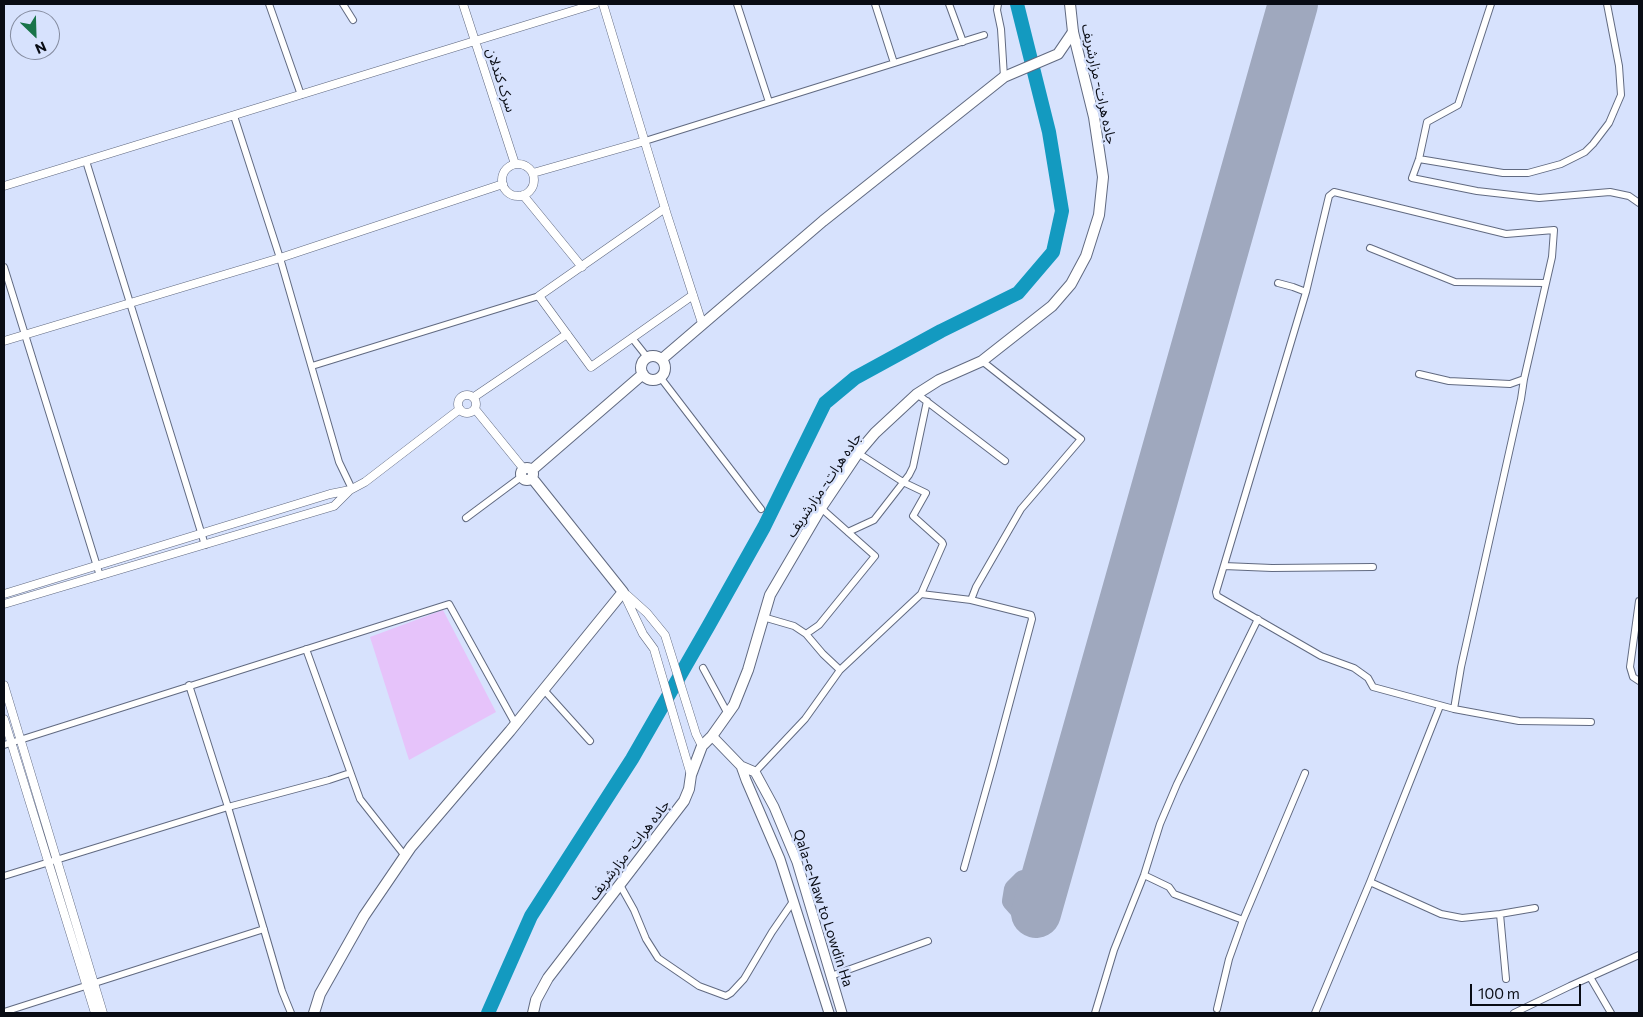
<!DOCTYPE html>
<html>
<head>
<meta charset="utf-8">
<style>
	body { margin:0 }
	#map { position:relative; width:1643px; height:1017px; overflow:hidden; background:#d7e2fd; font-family:Commissioner,sans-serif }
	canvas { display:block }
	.frame { position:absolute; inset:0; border:5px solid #090c14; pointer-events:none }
	.north { position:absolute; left:10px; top:10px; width:50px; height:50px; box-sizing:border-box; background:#d7e2fd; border:1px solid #858ca0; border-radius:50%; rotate:156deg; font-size:14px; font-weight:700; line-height:20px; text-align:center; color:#090c14 }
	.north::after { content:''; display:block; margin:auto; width:18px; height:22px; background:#187449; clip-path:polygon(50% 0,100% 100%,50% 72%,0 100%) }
	.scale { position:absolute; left:1470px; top:984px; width:111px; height:22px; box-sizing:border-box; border:2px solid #090c14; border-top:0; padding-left:6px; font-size:15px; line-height:18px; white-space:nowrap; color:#090c14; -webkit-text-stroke:4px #d7e2fd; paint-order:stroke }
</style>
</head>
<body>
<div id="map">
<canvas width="1643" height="1017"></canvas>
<div class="frame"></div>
<div class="north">N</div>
<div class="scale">100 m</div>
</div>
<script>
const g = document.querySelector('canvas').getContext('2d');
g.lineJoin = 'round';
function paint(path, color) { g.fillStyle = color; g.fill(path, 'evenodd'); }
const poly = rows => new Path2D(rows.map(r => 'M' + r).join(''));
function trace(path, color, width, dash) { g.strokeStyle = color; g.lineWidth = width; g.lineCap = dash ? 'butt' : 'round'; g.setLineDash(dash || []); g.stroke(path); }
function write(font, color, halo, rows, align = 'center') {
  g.font = font + ' Commissioner,"Noto Sans Arabic",sans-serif'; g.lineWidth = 5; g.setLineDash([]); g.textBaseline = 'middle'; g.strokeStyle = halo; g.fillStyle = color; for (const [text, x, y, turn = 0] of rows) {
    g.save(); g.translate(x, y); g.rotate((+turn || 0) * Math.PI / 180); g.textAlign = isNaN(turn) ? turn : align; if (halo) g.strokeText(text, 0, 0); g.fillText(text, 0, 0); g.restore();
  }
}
const green = poly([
	[443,610,496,712,409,760,370,637]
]);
const river = poly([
	[488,1013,531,916,632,759,709,625,764,527,825,403,855,378,941,331,1018,293,1053,252,1062,211,1049,132,1017,4]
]);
const taxiway = poly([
	[1036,913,1020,910,1012,901,1014,889,1023,880,1034,878,1046,881]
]);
const runway = poly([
	[1036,913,1293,4]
]);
const minor = poly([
	[269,4,301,95],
	[343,4,353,20],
	[737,4,769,102],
	[875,4,894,63],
	[949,4,963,42],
	[998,4,997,10,1001,29,1004,77],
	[1491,4,1458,105,1427,122,1419,159,1412,178,1477,191,1539,198,1610,192,1629,196,1639,203],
	[234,116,280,258,339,462,352,489],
	[645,141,984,35],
	[1419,159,1503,173,1528,173,1561,164,1585,152,1593,144,1609,123,1621,95,1619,66,1607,4],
	[86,161,205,545],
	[1370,248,1455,282,1545,283],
	[4,267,100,576],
	[1278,283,1293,287,1306,292],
	[632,338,647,357],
	[312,366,539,296],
	[1419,374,1449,381,1510,384,1524,379],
	[660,377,761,509],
	[917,394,1005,461],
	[858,453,903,482,926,493,913,516,942,542,943,544,921,594],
	[466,518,521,477],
	[848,532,874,520,909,475,913,467,927,401],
	[1224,566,1272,568,1373,567],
	[971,600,976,587,1021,509,1081,439,982,361],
	[1639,601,1630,667,1633,677,1639,681],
	[763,617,794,626,806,634,823,654,840,670,921,594,971,600,1031,615,1032,619,993,765,964,868],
	[806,634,819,625,875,556,821,508],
	[306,649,360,799,405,856],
	[703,668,728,714],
	[189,685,228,807,282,991,291,1013],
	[544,690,590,741],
	[1454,709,1461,667,1521,399,1524,379,1552,257,1554,230,1506,234,1334,192,1329,196,1306,292,1216,592,1217,596,1321,656,1354,668,1368,678,1373,687,1454,709,1519,721,1591,722],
	[4,745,449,604,516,725],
	[755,772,805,719,840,670],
	[1144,875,1169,887,1174,894,1243,920],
	[4,876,228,807,329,780,350,773],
	[1370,882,1441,914,1462,918,1500,914,1535,908],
	[620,885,634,910,646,939,658,958,699,986,726,996,731,993,744,979,772,932,794,900],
	[1500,914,1506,979],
	[831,976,928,941],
	[1590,977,1611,1013],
	[1217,1009,1229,959,1243,920,1305,773],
	[4,1012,264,929],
	[1095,1013,1114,950,1144,875,1160,824,1177,784,1258,619],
	[1315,1013,1370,882,1440,706],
	[1514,1013,1570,986,1639,955]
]);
const tertiary = poly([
	[463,4,515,164],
	[603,4,667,215,702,323],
	'502 180a16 16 0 1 1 32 0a16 16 0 1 1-32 0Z',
	[533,173,645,141],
	[4,186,595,4],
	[523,195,582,267],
	[665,208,539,296,591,367,693,295],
	[4,341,280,258,503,184],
	'458 404a9 9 0 1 1 18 0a9 9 0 1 1-18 0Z',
	[474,397,567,334],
	[475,409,523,468],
	[623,592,643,634,654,649,691,775],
	[4,594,330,494,350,490],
	[627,595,647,613,665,635,696,734,702,746],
	[4,604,334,506,350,490,365,482,460,409],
	[4,685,103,1013],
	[4,719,95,1013]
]);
const secondary = poly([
	[712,736,741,766,755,772,774,807,797,862,842,1013],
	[741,766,746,780,780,859,829,1013]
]);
const primary = poly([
	'641 368a12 12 0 1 1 24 0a12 12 0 1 1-24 0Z',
	[662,359,823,221,1004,77,1058,54,1073,32],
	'521 474a6 6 0 1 1 12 0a6 6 0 1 1-12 0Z',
	[532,470,643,374],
	[314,1013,320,994,364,916,411,847,510,731,623,592,532,478]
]);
const trunk = poly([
	[533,1013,536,1000,548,978,684,801,689,789,691,775,702,746,712,736,734,705,748,670,770,595,821,508,858,453,875,433,917,394,939,380,982,361,1052,306,1071,284,1086,256,1099,215,1103,177,1094,117,1073,32,1070,4]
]);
const streetNames = [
	["سرک کندلان",501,80,72],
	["جاده هرات- مزارشریف",1099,84,78],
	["جاده هرات- مزارشریف",824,485,-56],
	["جاده هرات- مزارشریف",629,850,-52],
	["Qala-e-Naw to Lowdin Ha",823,908,72]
];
paint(green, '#e6c3fa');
trace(river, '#139ac0', 14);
trace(taxiway, '#9fa8be', 20);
trace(runway, '#9fa8be', 50);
trace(minor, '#616a81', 8);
trace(tertiary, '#616a81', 9);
trace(secondary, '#616a81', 11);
trace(primary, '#616a81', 12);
trace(trunk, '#616a81', 12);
trace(minor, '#fff', 6);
trace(tertiary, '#fff', 8);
trace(secondary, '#fff', 9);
trace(primary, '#fff', 10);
trace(trunk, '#fff', 10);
write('14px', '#090c14', '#d7e2fd', streetNames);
</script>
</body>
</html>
